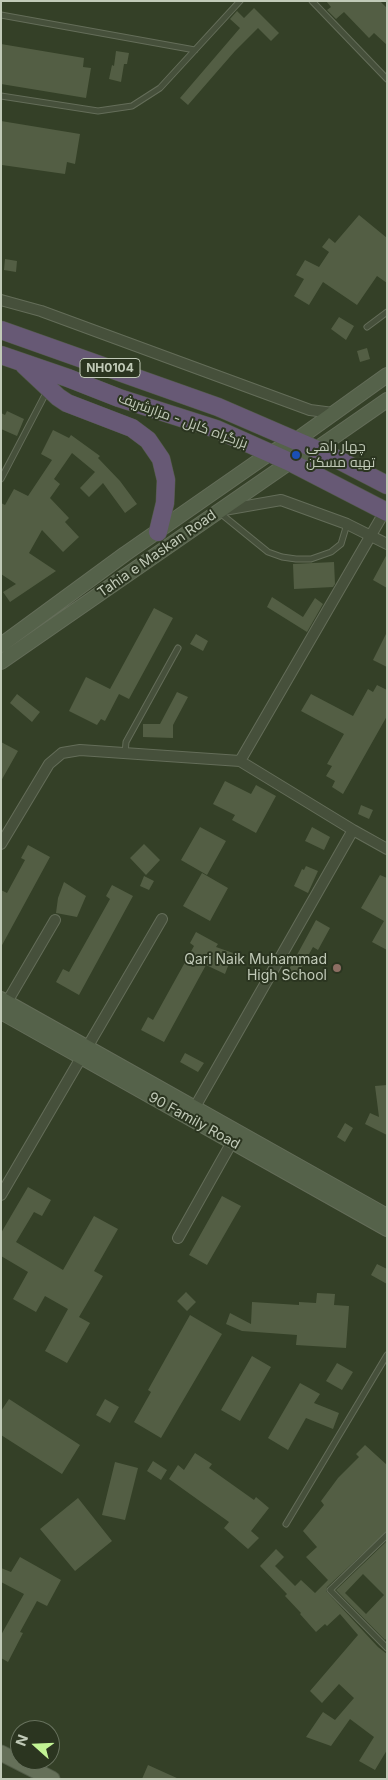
<!DOCTYPE html>
<html>
<head>
<meta charset="utf-8">
<style>
	body { margin:0 }
	#map { position:relative; width:388px; height:1780px; overflow:hidden; background:#344027; font-family:Inter,sans-serif }
	canvas { display:block }
	.frame { position:absolute; inset:0; border:2px solid #c1cab8; pointer-events:none }
	.north { position:absolute; left:10px; top:1720px; width:50px; height:50px; box-sizing:border-box; background:#2b3520; border:1px solid #67715d; border-radius:50%; rotate:290deg; font-size:14px; font-weight:700; line-height:20px; text-align:center; color:#c1cab8 }
	.north::after { content:''; display:block; margin:auto; width:18px; height:22px; background:#c2f394; clip-path:polygon(50% 0,100% 100%,50% 72%,0 100%) }
</style>
</head>
<body>
<div id="map">
<canvas width="388" height="1780"></canvas>
<div class="frame"></div>
<div class="north">N</div>
</div>
<script>
const g = document.querySelector('canvas').getContext('2d');
g.lineJoin = 'round';
function paint(path, color) { g.fillStyle = color; g.fill(path, 'evenodd'); }
const poly = rows => new Path2D(rows.map(r => 'M' + r).join(''));
function trace(path, color, width, dash) { g.strokeStyle = color; g.lineWidth = width; g.lineCap = dash ? 'butt' : 'round'; g.setLineDash(dash || []); g.stroke(path); }
function write(font, color, halo, rows, align = 'center') {
  g.font = font + ' Inter,Cairo,sans-serif'; g.lineWidth = 4; g.setLineDash([]); g.textBaseline = 'middle'; g.strokeStyle = halo; g.fillStyle = color; for (const [text, x, y, turn = 0] of rows) {
    g.save(); g.translate(x, y); g.rotate((+turn || 0) * Math.PI / 180); g.textAlign = isNaN(turn) ? turn : align; if (halo) g.strokeText(text, 0, 0); g.fillText(text, 0, 0); g.restore();
  }
}
const building = poly([
	[326,1,380,1,387,8,387,45,374,33,369,38,344,12,336,19,327,10,331,7],
	[254,8,279,33,271,41,258,28,235,51,188,105,180,98,240,28,230,19,237,11,244,18],
	[1,44,84,58,83,67,91,68,86,98,1,84],
	[116,51,129,53,127,64,124,64,121,82,109,79,112,65,114,66],
	[1,121,80,134,75,164,67,162,65,174,2,165],
	[359,215,387,238,387,283,377,276,357,305,323,282,309,305,294,296,304,279,296,275,305,260,319,267,329,252,322,247,329,238,335,243],
	[5,259,17,261,16,272,4,270],
	[339,317,354,326,346,340,331,329],
	[367,348,370,359,360,362,357,351],
	[7,411,24,419,17,436,1,429,1,413,5,415],
	[53,430,69,438,71,435,100,456,98,458,120,481,137,504,125,513,103,483,89,497,80,488,95,472,72,453,54,479,60,484,50,498,69,518,65,522,79,537,63,552,42,530,29,553,56,571,10,602,3,592,16,584,1,574,1,503,5,505,14,489,28,496,52,460,41,454],
	[387,554,387,588,373,580],
	[334,562,335,584,333,587,294,589,293,564],
	[272,597,303,617,315,598,323,604,307,632,267,607],
	[154,608,173,618,129,699,119,694,105,721,101,719,97,725,69,711,86,677,110,689],
	[387,632,387,667,373,660],
	[196,634,208,641,203,651,190,644],
	[377,685,387,690,387,716,343,794,332,787,335,781,326,776,332,766,327,764,344,734,301,711,311,694,353,716,368,689,373,692],
	[177,692,188,697,173,725,173,738,143,737,143,724,160,724],
	[17,694,40,712,32,722,10,703],
	[1,742,18,751,1,781],
	[225,781,251,794,256,785,276,796,256,833,232,820,235,815,213,804],
	[361,805,373,810,369,819,358,814],
	[200,827,226,841,207,875,181,860],
	[312,827,330,837,324,850,305,841],
	[144,844,160,860,146,875,130,858],
	[28,845,50,857,1,947,1,890,7,893,25,860,21,858],
	[306,866,318,871,308,893,294,886,302,869,304,870],
	[202,873,228,888,210,921,183,906],
	[380,875,387,878,387,950,372,942,384,921,361,908],
	[144,876,154,881,149,890,140,886],
	[64,882,86,896,77,917,56,913,58,898],
	[112,885,133,896,79,995,56,982,63,969,69,972,110,899,106,896],
	[316,920,330,928,318,950,313,947,295,979,286,975],
	[196,932,218,944,216,947,233,953,225,974,206,965,164,1042,141,1030,148,1017,153,1020,194,946,190,943],
	[185,1053,204,1063,198,1072,180,1062],
	[387,1085,387,1135,365,1124,370,1113,379,1117,375,1086],
	[345,1123,353,1128,345,1142,337,1137],
	[28,1187,51,1200,42,1216,34,1212,16,1242,63,1270,94,1216,118,1229,94,1271,103,1276,79,1317,90,1323,67,1363,45,1351,68,1309,45,1296,36,1312,13,1299,28,1272,1,1256,1,1233],
	[222,1196,241,1206,207,1265,189,1255],
	[377,1264,387,1269,387,1284,371,1275],
	[186,1292,196,1302,187,1311,177,1301],
	[317,1293,335,1294,334,1305,349,1306,346,1348,296,1345,297,1335,242,1331,226,1324,230,1313,251,1324,252,1302,299,1305,299,1302,316,1303],
	[190,1315,222,1334,161,1438,134,1422,151,1392,148,1390],
	[252,1356,271,1367,240,1421,221,1410],
	[337,1363,353,1372,342,1390,326,1381],
	[300,1383,320,1394,314,1403,339,1413,333,1429,306,1418,288,1450,268,1438],
	[9,1399,80,1445,62,1474,1,1435,1,1411],
	[105,1399,119,1407,110,1423,96,1415],
	[365,1445,387,1465,387,1531,327,1587,326,1591,378,1647,387,1654,387,1750,375,1770,359,1761,374,1737,350,1719,331,1746,306,1737,323,1712,335,1720,354,1698,339,1684,322,1703,310,1691,358,1635,340,1614,327,1626,325,1624,316,1632,300,1614,301,1613,285,1596,287,1594,260,1566,276,1549,284,1557,275,1566,295,1586,301,1580,315,1593,328,1580,306,1557,317,1547,303,1531,324,1505,321,1501,338,1478,359,1457,356,1454],
	[195,1453,212,1464,209,1468,254,1500,256,1497,269,1508,251,1531,259,1538,248,1549,224,1528,229,1522,169,1479,178,1465,184,1470],
	[153,1461,167,1470,161,1480,147,1471],
	[115,1462,138,1468,125,1520,102,1515],
	[78,1498,112,1541,75,1571,40,1529],
	[387,1541,387,1638,385,1640,336,1590],
	[363,1574,384,1595,366,1614,345,1593],
	[20,1557,61,1580,47,1606,37,1601,20,1632,23,1633,8,1662,1,1658,1,1635,24,1594,1,1582,1,1568,11,1572],
	[148,1765,179,1779,142,1779]
]);
const lane = poly([
	[312,1,387,79],
	[1,15,195,50],
	[1,96,98,111,132,106,160,88,240,1],
	[367,327,387,312],
	[1,479,47,391],
	[220,513,268,552,282,557,296,559,311,559,331,552,341,544,347,524],
	[125,754,126,742,178,648],
	[286,1524,387,1355],
	[387,1535,330,1590,387,1648]
]);
const street = poly([
	[1,300,41,311,310,410,333,413],
	[224,510,281,500,347,524,387,544],
	[240,761,385,511],
	[1,844,49,764,62,753,80,750,240,761,353,830,387,849],
	[7,1002,55,920],
	[191,1114,353,830],
	[1,1195,162,919],
	[178,1238,232,1142]
]);
const secondary = poly([
	[1,645,125,554,270,453,295,441,387,375],
	[1,662,290,462,315,450,387,400],
	[1,999,387,1216],
	[1,1012,387,1229]
]);
const primary = poly([
	[1,1753,52,1779]
]);
const highway = poly([
	[1,330,218,407,329,455,387,485],
	[1,355,68,378,119,398,216,429,290,462,387,512],
	[24,365,58,397,67,403,132,428,148,440,161,459,166,480,165,503,158,532]
]);
const markers = [
	[296,455,5,"#1a4fb4"],
	[337,968,5,"#8d6e63"]
];
const shields = [
	[110,368,60]
];
const shieldNames = [
	["NH0104",110,368]
];
const streetNames = [
	["بزرگراه کابل - مزارشریف",183,421,20],
	["Tahia e Maskan Road",157,554,-35],
	["90 Family Road",194,1121,29]
];
const poiNames = [
	["چهار راهی",306,447],
	["تهیه مسکن",306,463],
	["Qari Naik Muhammad",327,960,"right"],
	["High School",327,976,"right"]
];
paint(building, '#535e44');
trace(lane, '#646d59', 7);
trace(street, '#646d59', 12);
trace(secondary, '#646d59', 16);
trace(primary, '#525c48', 17);
trace(highway, '#515a46', 19);
trace(lane, '#46503b', 5);
trace(street, '#46503b', 10);
trace(secondary, '#55624a', 14);
trace(primary, '#657059', 15);
trace(highway, '#675975', 18);
for (const [x, y, r, color] of markers) { const dot = new Path2D(); dot.arc(x, y, r, 0, 2 * Math.PI); g.fillStyle = color; g.fill(dot); trace(dot, '#2b3520', 2); }
for (const [x, y, w] of shields) { const box = new Path2D(); box.roundRect(x - w / 2, y - 9.5, w, 19, 4); g.fillStyle = '#2b3520'; g.fill(box); trace(box, '#c1cab8', 1); }
write('bold 12px', '#c1cab8', null, shieldNames);
write('14px', '#c1cab8', '#2b3520', streetNames);
write('14px', '#c1cab8', '#2b3520', poiNames, 'left');
</script>
</body>
</html>
